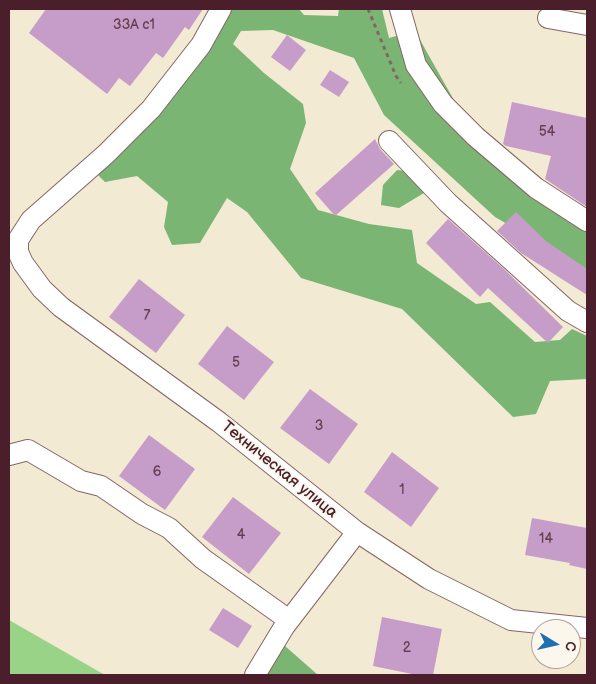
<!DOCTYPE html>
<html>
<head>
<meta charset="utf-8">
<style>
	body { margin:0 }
	#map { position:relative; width:596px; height:684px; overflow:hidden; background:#f2ead2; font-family:"Balsamiq Sans",sans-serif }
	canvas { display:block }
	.frame { position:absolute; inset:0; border:10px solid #4a1f2b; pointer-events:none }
	.north { position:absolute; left:531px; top:619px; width:50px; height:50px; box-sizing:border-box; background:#fbf7ec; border:1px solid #b4a19f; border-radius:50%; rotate:99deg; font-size:14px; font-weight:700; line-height:20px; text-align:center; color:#4a1f2b }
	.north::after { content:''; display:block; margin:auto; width:18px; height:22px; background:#1f6fb2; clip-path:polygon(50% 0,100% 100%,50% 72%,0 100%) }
</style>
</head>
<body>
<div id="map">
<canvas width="596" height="684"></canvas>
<div class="frame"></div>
<div class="north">С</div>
</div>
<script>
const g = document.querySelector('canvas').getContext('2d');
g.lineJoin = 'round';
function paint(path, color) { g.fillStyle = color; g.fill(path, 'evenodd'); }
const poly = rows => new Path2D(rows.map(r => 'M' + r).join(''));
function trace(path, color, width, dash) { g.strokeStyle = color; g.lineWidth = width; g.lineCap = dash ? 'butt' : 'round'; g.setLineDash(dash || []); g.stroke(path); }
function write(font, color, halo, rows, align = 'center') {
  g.font = font + ' "Balsamiq Sans",sans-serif'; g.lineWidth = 4; g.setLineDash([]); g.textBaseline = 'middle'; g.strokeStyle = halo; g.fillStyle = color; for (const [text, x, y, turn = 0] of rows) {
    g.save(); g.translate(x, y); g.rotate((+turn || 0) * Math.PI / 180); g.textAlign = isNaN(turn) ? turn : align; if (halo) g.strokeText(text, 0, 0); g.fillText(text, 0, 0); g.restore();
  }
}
const green = poly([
	[9,620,105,675,9,675]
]);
const forest = poly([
	[230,9,299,9,304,15,338,16,339,9,382,9,389,38,415,31,455,102,512,182,587,230,587,270,495,217,384,115,354,58,273,30,241,31,233,44,264,73,303,104,306,123,290,169,318,210,369,224,412,230,417,263,476,304,490,302,535,342,560,340,572,329,587,336,587,379,550,381,536,414,513,417,402,309,301,278,247,212,227,198,200,243,172,245,164,227,168,202,137,176,105,182,98,175,154,116],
	[397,170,406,171,424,193,399,208,381,205,383,185],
	[285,646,318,675,266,675]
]);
const building = poly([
	[46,9,203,9,189,30,185,27,163,58,156,53,130,86,119,78,107,94,29,33],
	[287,35,306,50,290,71,271,57],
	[330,70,349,82,339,97,320,85],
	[512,102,587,118,587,207,545,179,551,156,506,146,503,144],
	[375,139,380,149,394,164,335,216,315,193],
	[516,212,546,241,587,269,587,295,521,253,497,231],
	[448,219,504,269,563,327,548,343,488,288,480,297,426,243],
	[139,279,185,315,156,353,109,317],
	[227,326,274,362,244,400,198,364],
	[310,389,358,424,329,464,280,428],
	[149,435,195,469,165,510,119,476],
	[392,452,439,488,411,527,364,492],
	[233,497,281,533,249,574,202,537],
	[532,518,587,528,587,569,569,565,570,563,525,555],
	[223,608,252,626,238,648,209,630],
	[382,617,442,629,433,675,417,675,373,666]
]);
const path = poly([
	[368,9,396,76,401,83]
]);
const minor = poly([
	[400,9,416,65,443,104,476,137,536,188,587,221],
	[548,18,587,25],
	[389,141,448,203,568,311,587,322],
	[18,240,18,252,23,263,42,289,61,307,219,422,357,532,429,579,511,620,587,628],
	[18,240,31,220,106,154,151,109,201,45,221,9],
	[9,455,28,450,81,481,101,486,142,514,169,528,203,559,289,620],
	[255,675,284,627,357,532]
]);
const numberNames = [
	["33А с1",134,25],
	["54",547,132],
	["7",147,316],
	["5",236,363],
	["3",319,426],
	["6",157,472],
	["1",402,490],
	["4",241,535],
	["14",546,539],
	["2",407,648]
];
const streetNames = [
	["Техническая улица",279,470,39]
];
paint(green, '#98d387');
paint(forest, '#7ab574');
paint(building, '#c69dc8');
trace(minor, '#856665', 22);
trace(path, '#856665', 3, [4, 4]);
trace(minor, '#fff', 20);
write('14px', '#693e52', null, numberNames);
write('16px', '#4a1f2b', '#fbf7ec', streetNames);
</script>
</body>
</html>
